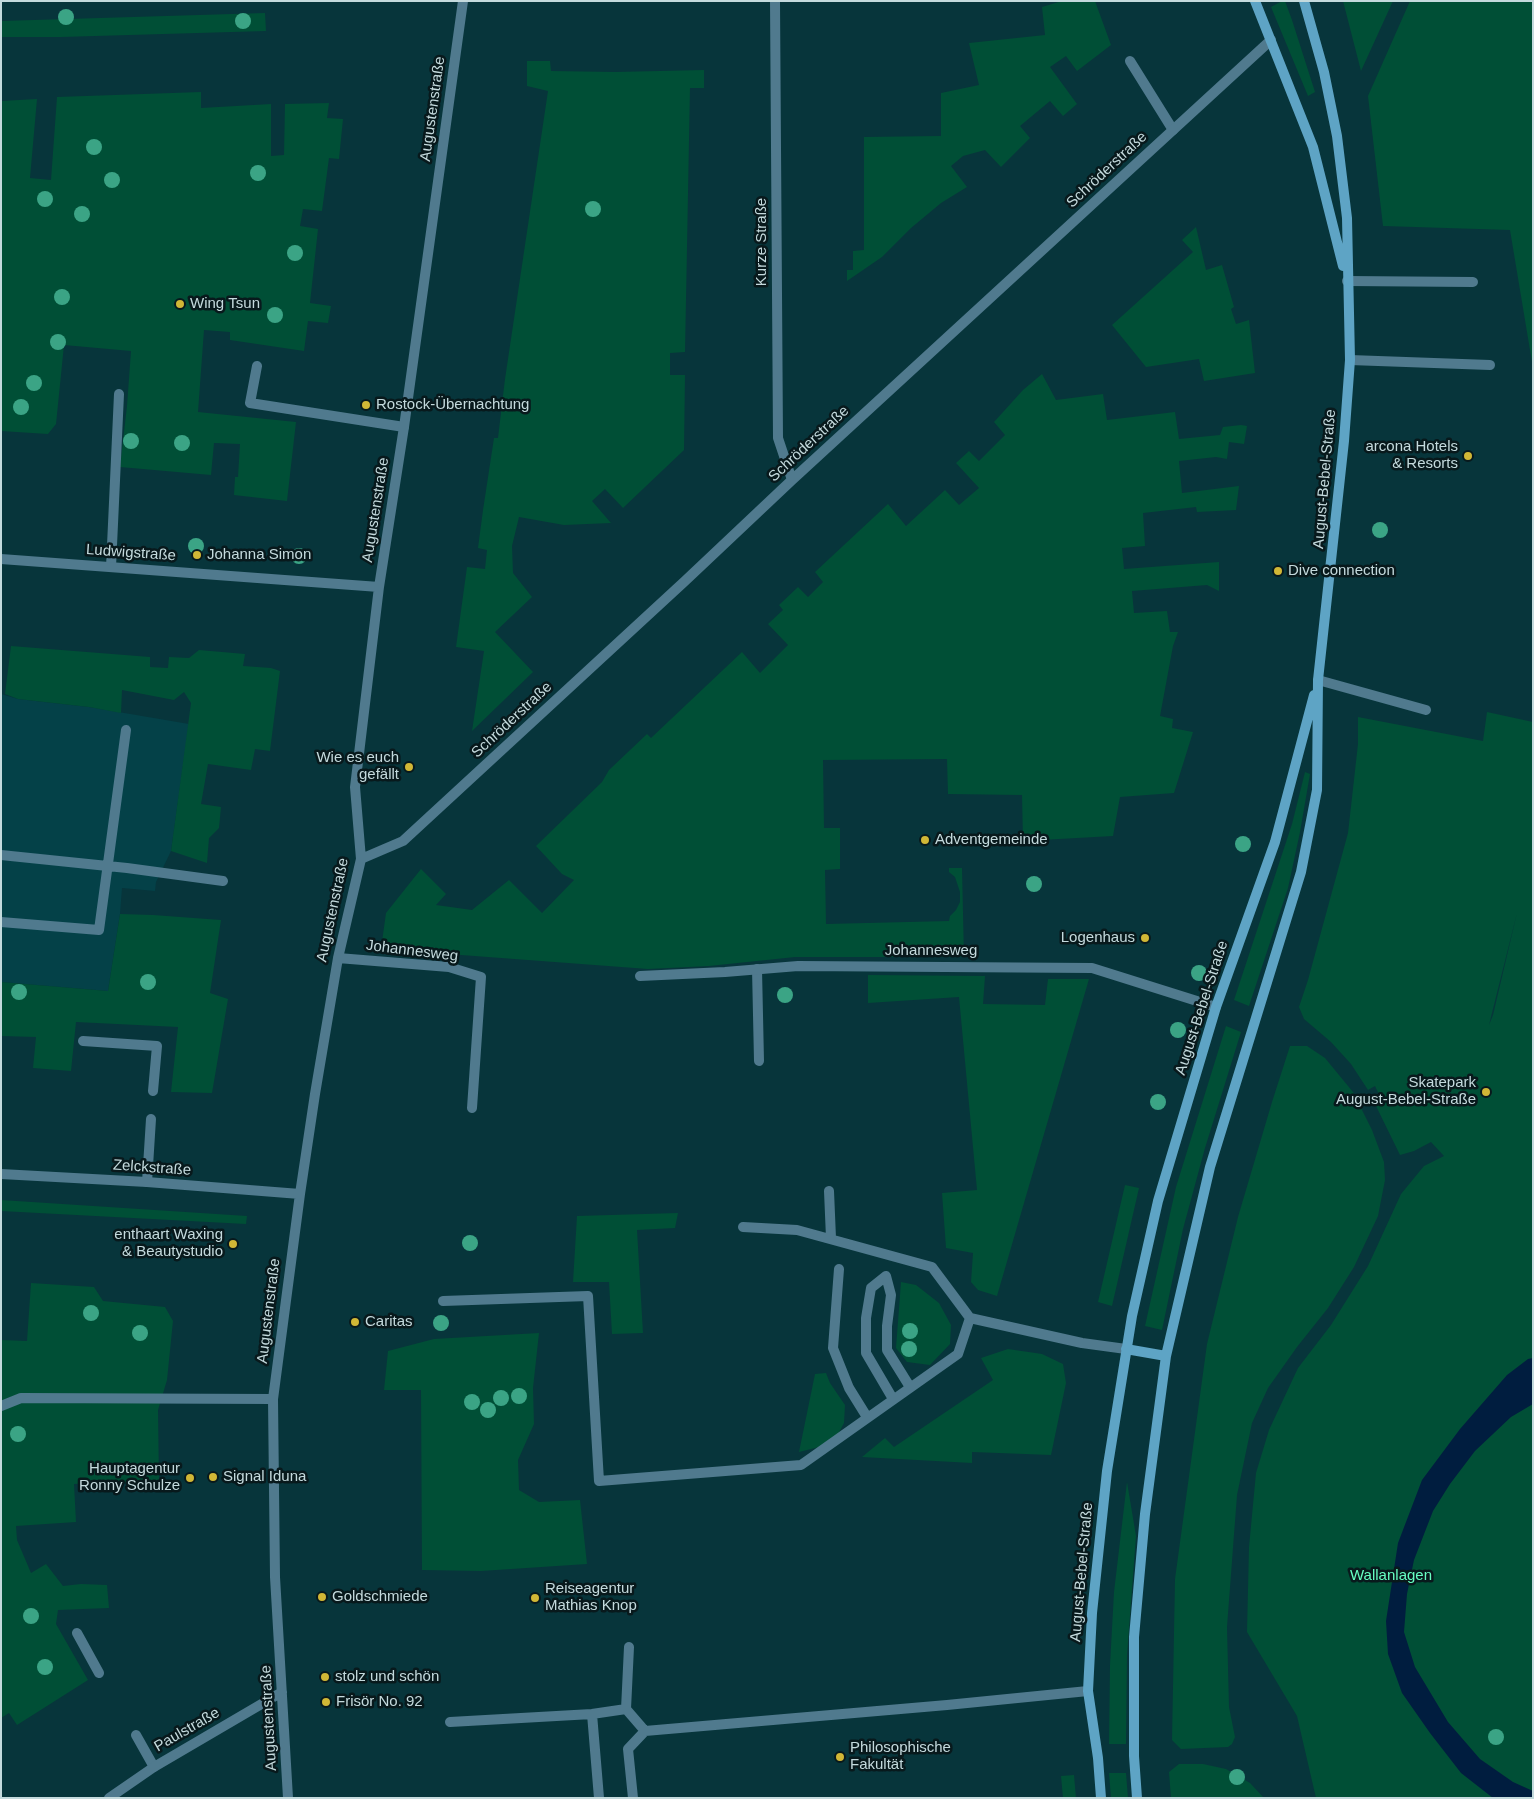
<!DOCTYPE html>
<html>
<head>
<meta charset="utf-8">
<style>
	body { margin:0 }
	#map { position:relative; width:1534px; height:1799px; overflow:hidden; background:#07353b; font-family:Arial,sans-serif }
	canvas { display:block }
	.frame { position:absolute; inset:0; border:2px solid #c4dadd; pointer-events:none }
</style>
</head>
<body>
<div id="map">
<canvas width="1534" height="1799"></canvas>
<div class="frame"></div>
</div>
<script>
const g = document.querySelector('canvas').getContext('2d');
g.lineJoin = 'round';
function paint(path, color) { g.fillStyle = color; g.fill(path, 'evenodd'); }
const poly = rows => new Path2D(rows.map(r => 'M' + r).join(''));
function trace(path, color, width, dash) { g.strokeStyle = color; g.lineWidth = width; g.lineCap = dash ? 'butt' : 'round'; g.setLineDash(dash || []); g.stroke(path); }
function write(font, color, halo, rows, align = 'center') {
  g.font = font + ' Arial,sans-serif'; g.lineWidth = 5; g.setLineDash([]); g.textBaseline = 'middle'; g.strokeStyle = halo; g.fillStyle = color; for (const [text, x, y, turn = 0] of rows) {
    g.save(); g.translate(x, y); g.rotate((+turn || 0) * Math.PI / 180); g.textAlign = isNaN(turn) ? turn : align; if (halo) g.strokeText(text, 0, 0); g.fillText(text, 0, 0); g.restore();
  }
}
const built = poly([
	[1,694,18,699,89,707,189,724,171,851,156,882,155,891,122,888,120,914,108,991,1,982]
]);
const green = poly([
	[1062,1,1095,1,1111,45,1077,71,1066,56,1050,67,1077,104,1063,116,1050,101,1020,126,1030,138,1001,167,985,150,963,156,951,166,967,187,941,203,911,228,882,257,847,281,847,270,853,270,853,251,864,250,864,137,941,136,941,93,979,85,969,43,1045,35,1042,7],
	[1282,1,1285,1,1292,20,1315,92,1308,96,1271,7],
	[1343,1,1393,1,1361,71],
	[1410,1,1533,1,1533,368,1510,230,1383,226,1368,96],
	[265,13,266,31,61,37,1,37,1,21],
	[527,61,550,61,551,71,615,72,704,70,704,88,690,88,685,352,670,353,670,375,685,375,684,450,623,508,605,489,592,501,611,523,564,525,519,517,512,546,513,573,532,597,495,632,533,672,472,731,484,651,456,647,467,567,485,569,487,550,478,548,483,510,494,438,498,438,505,379,548,91,527,86],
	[201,92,201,108,271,104,271,156,284,155,285,104,329,103,327,118,343,119,339,159,329,158,322,211,303,209,300,226,318,229,310,303,331,306,328,323,308,321,304,351,230,340,230,332,204,330,198,412,296,422,287,501,234,495,235,477,238,477,240,444,214,443,211,475,120,467,127,406,131,351,64,345,56,424,48,434,1,431,1,101,37,99,30,178,51,180,57,97],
	[1196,227,1206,270,1222,265,1234,307,1231,309,1236,324,1249,320,1255,373,1204,381,1199,359,1146,367,1112,325,1193,252,1182,240],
	[1042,374,1056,400,1103,394,1107,420,1175,412,1179,439,1220,435,1223,427,1241,425,1247,426,1244,444,1229,442,1227,459,1216,457,1179,461,1182,493,1239,486,1236,510,1197,512,1196,507,1143,513,1145,546,1122,548,1124,569,1219,562,1219,591,1207,585,1132,591,1134,613,1167,611,1170,632,1178,632,1173,646,1160,716,1173,719,1172,728,1193,732,1174,793,1120,797,1113,836,1023,841,1022,795,948,794,947,759,823,760,824,828,840,828,840,869,825,870,826,924,949,921,950,916,956,910,960,902,960,892,955,877,949,872,949,868,962,868,964,957,795,957,709,966,648,969,381,949,386,913,421,869,446,894,436,905,472,910,509,880,542,913,574,880,562,874,536,846,602,782,609,770,647,734,651,738,742,652,760,673,788,645,768,624,783,610,779,605,798,587,808,597,823,582,815,572,888,504,906,526,945,490,959,505,979,488,956,463,969,451,979,461,1005,435,994,422,1023,390],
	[11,646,150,657,150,667,168,668,169,657,189,658,199,650,245,654,243,666,271,668,280,671,270,751,255,749,251,770,208,764,201,804,221,807,219,828,209,838,207,863,171,851,191,703,184,692,174,700,122,690,121,713,89,707,18,699,5,694],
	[1487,712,1533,722,1533,1798,1316,1798,1297,1716,1247,1632,1249,1547,1256,1473,1269,1430,1298,1368,1331,1325,1368,1266,1401,1194,1424,1166,1444,1156,1431,1142,1414,1151,1400,1155,1376,1106,1382,1101,1375,1086,1368,1090,1351,1064,1331,1042,1304,1019,1299,1007,1308,980,1348,833,1358,744,1358,717,1483,741],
	[1517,913,1493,1015,1489,1025],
	[1305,772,1310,774,1300,832,1288,888,1249,1006,1234,1000,1292,824],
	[120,914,153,915,221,920,210,993,228,999,212,1093,171,1092,178,1027,76,1022,71,1071,33,1068,36,1037,1,1036,1,982,108,991],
	[868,975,985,976,983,1004,1045,1005,1048,979,1089,979,997,1296,978,1290,971,1282,973,1253,946,1248,942,1193,977,1190,959,997,868,1003],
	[1226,1026,1241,1032,1205,1148,1183,1229,1162,1330,1145,1326,1176,1187],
	[1290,1046,1307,1046,1325,1058,1353,1092,1372,1130,1384,1162,1385,1180,1378,1216,1354,1267,1328,1308,1297,1347,1268,1388,1252,1423,1237,1495,1227,1627,1229,1707,1235,1737,1232,1744,1228,1747,1181,1749,1172,1740,1175,1579,1207,1344,1238,1217,1272,1102],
	[1125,1185,1139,1188,1112,1306,1098,1302],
	[1,1200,247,1216,246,1224,1,1211],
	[678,1213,675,1228,637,1230,643,1333,612,1334,609,1282,573,1282,577,1216],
	[901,1282,916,1285,939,1303,951,1325,950,1344,930,1365,907,1362,896,1348],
	[31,1283,94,1287,103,1301,165,1307,173,1321,167,1380,158,1410,159,1481,74,1484,76,1522,16,1526,17,1540,31,1573,46,1564,63,1586,81,1584,107,1585,109,1608,58,1610,56,1624,88,1680,17,1725,9,1713,1,1718,1,1340,27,1341],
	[539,1333,533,1388,534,1424,518,1460,519,1490,539,1502,580,1500,587,1564,481,1571,422,1570,421,1390,384,1390,388,1351,434,1339],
	[1008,1349,1042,1354,1063,1364,1066,1383,1051,1455,972,1452,972,1463,862,1457,885,1438,894,1447,993,1380,981,1358],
	[826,1373,830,1383,845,1405,844,1423,838,1434,819,1447,799,1452,815,1374],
	[1127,1482,1136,1536,1127,1655,1126,1744,1109,1744,1110,1665,1114,1592],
	[1179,1764,1203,1764,1226,1769,1250,1783,1264,1798,1171,1798,1169,1772],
	[1109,1773,1126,1773,1128,1798,1111,1798],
	[1074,1775,1076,1798,1063,1798,1061,1776]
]);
const water = poly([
	[1533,1358,1533,1404,1511,1417,1475,1451,1450,1484,1433,1511,1414,1560,1407,1594,1404,1632,1415,1667,1448,1722,1480,1759,1513,1782,1533,1791,1533,1798,1493,1798,1461,1773,1430,1733,1402,1693,1388,1654,1386,1621,1398,1543,1422,1480,1460,1429,1507,1375,1528,1359]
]);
const service = poly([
	[1130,61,1173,130],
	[1347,281,1473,282],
	[1350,360,1490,365],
	[257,366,250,403,404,427],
	[111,567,119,394],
	[1318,680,1426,710],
	[1,855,127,868,223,881],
	[1,922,99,930,126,730],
	[757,969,759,1061],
	[83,1041,157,1046,153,1091],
	[147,1182,151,1119],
	[829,1191,831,1238],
	[839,1269,833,1348,849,1388,867,1417],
	[443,1301,588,1296,599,1481,801,1465,958,1354,970,1318,932,1267,797,1230,743,1227],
	[970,1318,1082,1343,1126,1349],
	[893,1399,866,1353,866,1318,871,1288,886,1276,891,1295,887,1326,887,1350,910,1387],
	[1,1406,21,1398,273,1399],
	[77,1633,99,1673],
	[629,1647,626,1709,645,1731],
	[592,1714,599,1798],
	[450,1722,592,1714,626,1709],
	[136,1735,154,1767],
	[633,1798,628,1749,645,1731,947,1705,1088,1691]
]);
const minor = poly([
	[775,1,778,438,792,480],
	[1,559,379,587],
	[361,859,403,841,685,581,792,480,1271,40],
	[338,958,449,967,481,977,472,1108],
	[640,976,725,972,798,966,1092,968,1216,1007],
	[1,1174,147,1182,300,1194],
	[109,1798,154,1767,282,1692],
	[288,1798,275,1577,273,1399,300,1194,315,1094,338,958,361,859,355,787,379,587,404,427,463,1]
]);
const secondary = poly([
	[1255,1,1313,147,1343,266],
	[1126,1349,1166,1356],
	[1101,1798,1098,1758,1088,1691,1092,1613,1107,1471,1132,1316,1158,1201,1216,1007,1275,842,1314,695],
	[1137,1798,1134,1756,1134,1637,1145,1514,1166,1356,1210,1167,1301,872,1317,790,1318,680,1344,441,1350,360,1347,218,1337,136,1324,72,1304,1]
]);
const trees = [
	[66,17],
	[243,21],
	[94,147],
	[258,173],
	[112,180],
	[45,199],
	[593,209],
	[82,214],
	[295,253],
	[62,297],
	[275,315],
	[58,342],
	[34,383],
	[21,407],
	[131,441],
	[182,443],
	[1380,530],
	[196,546],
	[299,556],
	[1243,844],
	[1034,884],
	[1199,973],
	[148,982],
	[19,992],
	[785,995],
	[1178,1030],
	[1158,1102],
	[470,1243],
	[91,1313],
	[441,1323],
	[910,1331],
	[140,1333],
	[909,1349],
	[519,1396],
	[501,1398],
	[472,1402],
	[488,1410],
	[18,1434],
	[31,1616],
	[45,1667],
	[1496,1737],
	[1237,1777]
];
const markers = [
	[180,304,5,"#d1b736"],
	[366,405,5,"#d1b736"],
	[1468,456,5,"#d1b736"],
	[197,555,5,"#d1b736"],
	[1278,571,5,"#d1b736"],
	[409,767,5,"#d1b736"],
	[925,840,5,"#d1b736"],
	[1145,938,5,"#d1b736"],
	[1486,1092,5,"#d1b736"],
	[233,1244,5,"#d1b736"],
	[355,1322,5,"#d1b736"],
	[213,1477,5,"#d1b736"],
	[190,1478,5,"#d1b736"],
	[322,1597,5,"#d1b736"],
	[535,1598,5,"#d1b736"],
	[325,1677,5,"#d1b736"],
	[326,1702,5,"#d1b736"],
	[840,1757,5,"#d1b736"]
];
const streetNames = [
	["Augustenstraße",433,109,-82],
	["Schröderstraße",1107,170,-43],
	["Kurze Straße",762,242,-90],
	["Schröderstraße",809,444,-43],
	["August-Bebel-Straße",1325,479,-85],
	["Augustenstraße",376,510,-81],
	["Ludwigstraße",131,553,4],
	["Schröderstraße",512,720,-43],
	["Augustenstraße",333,910,-78],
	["Johannesweg",412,951,7],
	["Johannesweg",931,951],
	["August-Bebel-Straße",1202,1008,-72],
	["Zelckstraße",152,1168,4],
	["Augustenstraße",269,1311,-83],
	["August-Bebel-Straße",1082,1572,-85],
	["Augustenstraße",269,1718,-93],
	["Paulstraße",187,1730,-30]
];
const poiNames = [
	["Wing Tsun",190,304],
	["Rostock-Übernachtung",376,405],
	["arcona Hotels",1458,447,"right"],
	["& Resorts",1458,464,"right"],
	["Johanna Simon",207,555],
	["Dive connection",1288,571],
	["Wie es euch",399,758,"right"],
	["gefällt",399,775,"right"],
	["Adventgemeinde",935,840],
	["Logenhaus",1135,938,"right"],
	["Skatepark",1476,1083,"right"],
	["August-Bebel-Straße",1476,1100,"right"],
	["enthaart Waxing",223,1235,"right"],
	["& Beautystudio",223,1252,"right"],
	["Caritas",365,1322],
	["Hauptagentur",180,1469,"right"],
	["Ronny Schulze",180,1486,"right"],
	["Signal Iduna",223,1477],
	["Reiseagentur",545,1589],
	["Mathias Knop",545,1606],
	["Goldschmiede",332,1597],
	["stolz und schön",335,1677],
	["Frisör No. 92",336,1702],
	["Philosophische",850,1748],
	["Fakultät",850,1765]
];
const parkNames = [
	["Wallanlagen",1391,1576]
];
paint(built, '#044148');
paint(green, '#004f36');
paint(water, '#001d3f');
trace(service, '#507a8e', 10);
trace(minor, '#507a8e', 10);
trace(secondary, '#5ea4c5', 10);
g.fillStyle = '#3ba485';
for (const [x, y] of trees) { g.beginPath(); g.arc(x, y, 8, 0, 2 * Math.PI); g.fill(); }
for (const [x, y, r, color] of markers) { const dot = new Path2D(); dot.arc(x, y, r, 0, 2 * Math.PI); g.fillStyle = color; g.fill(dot); trace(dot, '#08191c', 2); }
write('15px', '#c4dadd', '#08191c', streetNames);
write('15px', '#c4dadd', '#08191c', poiNames, 'left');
write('15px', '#66fec2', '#08191c', parkNames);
</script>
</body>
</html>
